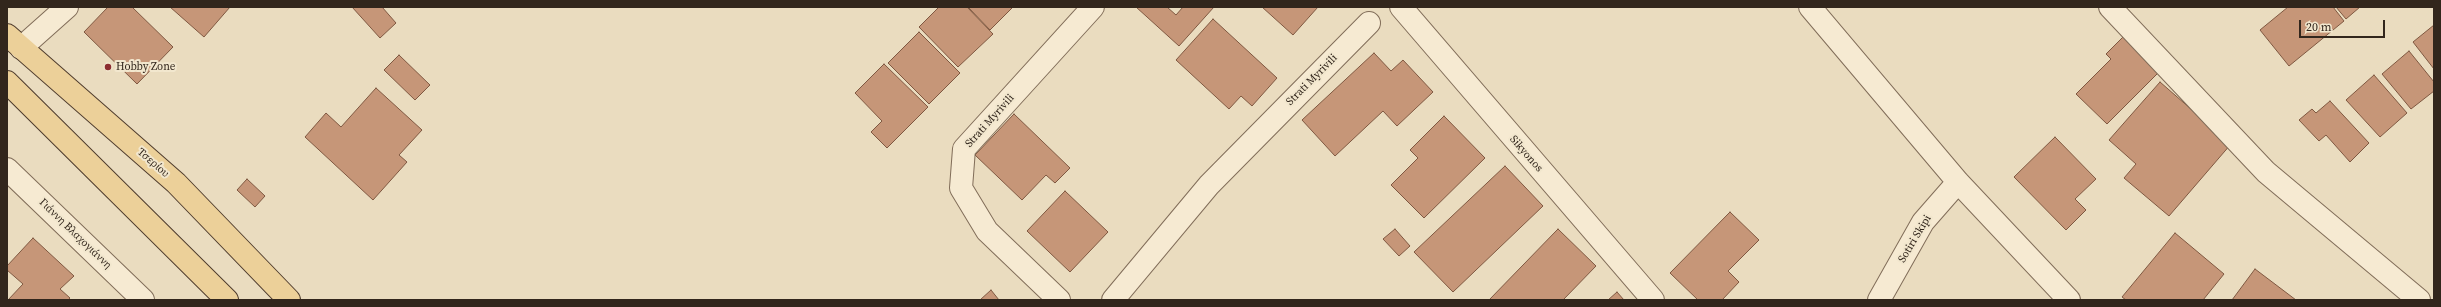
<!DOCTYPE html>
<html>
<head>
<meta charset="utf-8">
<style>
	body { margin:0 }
	#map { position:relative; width:2441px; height:307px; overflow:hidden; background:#eadcbf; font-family:"Source Serif 4",serif }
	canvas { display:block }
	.frame { position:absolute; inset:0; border:8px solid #32261c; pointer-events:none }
	.scale { position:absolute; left:2299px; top:20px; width:86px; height:18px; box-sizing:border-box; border:2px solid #32261c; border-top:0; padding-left:5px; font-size:12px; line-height:14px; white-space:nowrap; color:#32261c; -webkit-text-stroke:3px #f2e7ce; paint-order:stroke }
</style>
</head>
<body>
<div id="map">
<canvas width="2441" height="307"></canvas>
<div class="frame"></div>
<div class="scale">20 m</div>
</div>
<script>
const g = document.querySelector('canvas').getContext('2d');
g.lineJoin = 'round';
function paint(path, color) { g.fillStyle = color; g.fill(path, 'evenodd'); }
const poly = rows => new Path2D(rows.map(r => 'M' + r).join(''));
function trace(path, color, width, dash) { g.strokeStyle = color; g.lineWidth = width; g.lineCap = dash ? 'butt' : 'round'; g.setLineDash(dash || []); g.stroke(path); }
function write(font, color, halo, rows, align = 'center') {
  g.font = font + ' "Source Serif 4",serif'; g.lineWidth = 4; g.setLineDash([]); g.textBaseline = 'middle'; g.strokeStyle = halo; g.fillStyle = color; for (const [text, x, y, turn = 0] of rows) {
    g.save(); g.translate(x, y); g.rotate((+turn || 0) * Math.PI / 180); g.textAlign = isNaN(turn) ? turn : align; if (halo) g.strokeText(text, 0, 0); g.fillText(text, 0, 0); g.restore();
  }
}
const building = poly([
	[108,7,132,7,173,47,137,84,84,32,108,7],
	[170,7,230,7,204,37,170,7],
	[352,7,382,7,396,23,380,38,352,7],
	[939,7,967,7,993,34,958,67,919,27,939,7],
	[968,7,1013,7,990,30,968,7],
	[1136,7,1167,7,1176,15,1183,7,1214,7,1179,46,1136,7],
	[1262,7,1318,7,1293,35,1262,7],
	[2288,7,2333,7,2344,21,2289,66,2260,30,2288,7],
	[2336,7,2360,7,2346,19,2336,7],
	[1213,19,1277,78,1252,106,1241,96,1229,109,1176,60,1213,19],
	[2434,25,2434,69,2413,42,2434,25],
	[919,32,960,73,929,104,888,63,919,32],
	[2125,35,2161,70,2107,124,2076,94,2111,59,2106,54,2125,35],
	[2409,51,2434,82,2434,91,2411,109,2382,74,2409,51],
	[1374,53,1391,71,1403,60,1433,92,1397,126,1383,111,1335,156,1302,120,1374,53],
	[399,55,430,85,415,100,384,70,399,55],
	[884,64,928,107,887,148,871,132,882,121,855,93,884,64],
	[2374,75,2407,113,2380,137,2346,100,2374,75],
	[2160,82,2231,144,2169,216,2124,178,2136,164,2109,140,2160,82],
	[376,88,422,130,399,155,407,162,373,200,305,137,326,113,341,127,376,88],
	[2330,101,2369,143,2350,162,2326,135,2319,141,2299,120,2312,109,2316,113,2330,101],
	[1014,114,1070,168,1055,183,1046,175,1022,200,975,155,1014,114],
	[1444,116,1485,158,1424,218,1391,185,1418,158,1410,150,1444,116],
	[2055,137,2096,179,2075,199,2086,210,2066,230,2014,177,2055,137],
	[1505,166,1543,206,1453,292,1414,252,1505,166],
	[247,179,265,196,255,207,237,190,247,179],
	[1065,191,1108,232,1070,272,1027,231,1065,191],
	[1730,212,1759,240,1728,271,1739,282,1722,300,1698,300,1670,273,1730,212],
	[1395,229,1410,246,1399,256,1383,239,1395,229],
	[1558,229,1596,266,1563,300,1489,300,1558,229],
	[2175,233,2224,274,2203,300,2126,300,2122,297,2175,233],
	[33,238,74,276,60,289,70,298,68,300,8,300,23,284,7,270,7,266,33,238],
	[2255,269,2296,300,2232,300,2255,269],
	[991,290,999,300,980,300,991,290],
	[1617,292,1624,300,1608,300,1617,292]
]);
const minor = poly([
	[1401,7,1653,300],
	[1810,7,1958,182,2069,300],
	[2110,7,2266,172,2419,300],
	[21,48,67,7],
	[7,169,143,300],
	[1059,300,987,231,961,188,964,149,1093,7],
	[1113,300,1209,185,1369,23],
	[1879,300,1923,222,1958,182]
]);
const major = poly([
	[7,35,176,183,289,300],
	[7,82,227,300]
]);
const markers = [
	[108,67,4,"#8c2d30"]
];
const poiNames = [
	["Hobby Zone",116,67]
];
const streetNames = [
	["Strati Myrivili",1312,80,-45],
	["Strati Myrivili",990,121,-48],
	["Sikyonos",1526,154,49],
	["Τσερίου",153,163,41],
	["Γιάννη Βλαχογιάννη",75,234,44],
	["Sotiri Skipi",1915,239,-59]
];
paint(building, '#c69678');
trace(building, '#7f5841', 1);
trace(minor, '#816d59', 24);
trace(major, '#4f3c2d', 24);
trace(minor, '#f6ead2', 22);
trace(major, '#ecd099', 22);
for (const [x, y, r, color] of markers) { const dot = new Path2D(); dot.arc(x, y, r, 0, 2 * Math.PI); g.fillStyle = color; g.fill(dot); trace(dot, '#f2e7ce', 1.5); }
write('11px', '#32261c', '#f2e7ce', poiNames, 'left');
write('11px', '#32261c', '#f2e7ce', streetNames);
</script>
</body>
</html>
